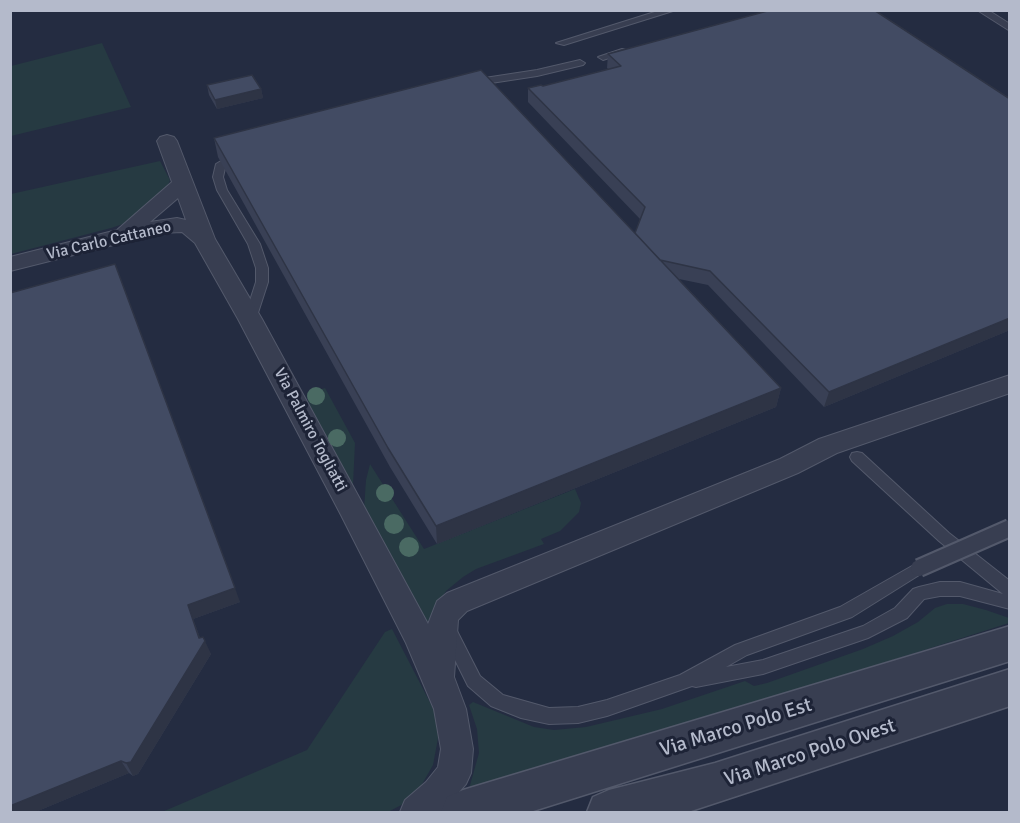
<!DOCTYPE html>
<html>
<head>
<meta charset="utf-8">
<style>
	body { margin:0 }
	#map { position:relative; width:1020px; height:823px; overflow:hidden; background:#242c41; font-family:Signika,sans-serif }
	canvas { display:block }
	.frame { position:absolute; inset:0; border:12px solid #b4bacb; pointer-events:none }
</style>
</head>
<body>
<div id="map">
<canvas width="1020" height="823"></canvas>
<div class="frame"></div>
</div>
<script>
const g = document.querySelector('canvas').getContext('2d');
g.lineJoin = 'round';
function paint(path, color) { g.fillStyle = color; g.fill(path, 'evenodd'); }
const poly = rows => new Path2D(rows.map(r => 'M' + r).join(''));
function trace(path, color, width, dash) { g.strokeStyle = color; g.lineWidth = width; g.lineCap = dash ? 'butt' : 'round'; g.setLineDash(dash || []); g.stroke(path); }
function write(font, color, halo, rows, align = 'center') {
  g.font = font + ' Signika,sans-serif'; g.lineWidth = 6; g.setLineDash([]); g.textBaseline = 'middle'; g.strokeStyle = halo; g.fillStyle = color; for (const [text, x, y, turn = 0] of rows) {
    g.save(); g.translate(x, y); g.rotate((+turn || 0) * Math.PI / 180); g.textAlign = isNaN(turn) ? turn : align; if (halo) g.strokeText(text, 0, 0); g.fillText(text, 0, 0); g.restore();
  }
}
const green = poly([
	[102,43,131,107,11,136,11,66],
	[160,161,170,180,166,190,129,222,111,228,11,254,11,194],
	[325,388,355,443,353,485,346,477,308,406,308,393],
	[370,464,424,549,575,489,581,503,579,512,560,531,541,539,544,544,476,569,463,577,446,591,427,623,364,510,366,480],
	[947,604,963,604,986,610,1009,618,1009,623,467,796,479,753,477,729,469,705,473,702,534,727,554,730,586,727,662,709,745,681,754,686,767,683,863,649,893,636,918,622,935,608],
	[392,629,436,714,439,733,433,765,421,786,407,802,388,812,162,812,307,750,385,632]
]);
const service = poly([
	[661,10,676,10,564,45,556,43,661,10],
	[977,10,988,10,1010,24,1010,31,977,10],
	[622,49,630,51,603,60,598,57,622,49],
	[580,60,585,63,583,65,537,76,478,85,473,82,478,79,537,70,580,60],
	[221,161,226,164,223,177,227,190,260,244,268,268,268,282,256,319,250,323,244,319,256,282,256,268,248,244,217,190,213,177,216,164,221,161],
	[857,452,862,453,949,533,1010,581,1010,609,960,596,940,596,924,599,907,618,868,638,763,674,696,687,692,686,607,716,578,723,549,724,521,718,491,706,468,686,440,630,442,625,448,623,454,625,480,676,503,695,549,708,578,707,607,700,680,675,735,645,840,607,919,562,924,564,927,568,924,572,852,617,747,655,726,667,763,660,863,626,895,608,913,589,919,587,940,582,960,582,1003,594,939,541,852,461,850,457,852,453,857,452]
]);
const minor = poly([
	[167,135,174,137,177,141,215,239,262,319,428,624,437,601,447,593,780,459,819,439,1010,375,1010,393,837,453,798,473,467,611,458,620,454,677,466,709,473,749,471,773,466,784,442,812,400,812,405,800,426,782,438,767,441,749,434,709,406,643,341,515,238,319,195,243,182,232,161,233,10,271,10,257,117,230,172,182,157,141,160,137,167,135],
	[178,198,186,220,177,218,150,222,178,198]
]);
const tertiary = poly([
	[1010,626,1010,661,530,812,441,812,447,797,463,790,1010,626],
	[1010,669,1010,706,688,812,587,812,593,797,609,790,715,763,1010,669]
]);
const serviceBridge = poly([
	[919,568,1010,528]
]);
const trees = [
	[316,396,9],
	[337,438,9],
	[385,493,9],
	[394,524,10],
	[409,547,10]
];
const wall = poly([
	[608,54,1010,99,1010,330,824,407,708,285,679,279,781,388,776,407,437,544,390,467,218,157,214,138,635,233,640,219,528,102,528,88,543,86,608,69,607,68],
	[207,85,261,89,263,98,217,109,209,95],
	[10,293,240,602,193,619,200,638,211,654,138,774,133,776,129,773,33,813,10,813]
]);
const shadedWall = poly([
	[261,89,263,98,217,109,215,100],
	[1010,318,1010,330,824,407,829,392],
	[781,388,776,407,437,544,436,526],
	[235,588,240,602,193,619,203,645,205,641,211,654,138,774,133,776,126,763,188,605],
	[121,761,129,773,33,813,10,813,10,806]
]);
const building = poly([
	[771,10,874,10,1010,99,1010,318,829,392,710,271,660,260,635,233,645,207,528,88,541,85,543,86,621,66,608,54,771,10],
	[481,70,781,388,436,526,388,448,214,138,481,70],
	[252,75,261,89,215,100,207,85,252,75],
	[115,264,235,588,188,605,199,638,203,637,205,641,131,762,126,763,121,761,10,806,10,293,115,264]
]);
const streetNames = [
	["Via Carlo Cattaneo",109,241,-13],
	["Via Palmiro Togliatti",310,430,62]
];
const nearStreetnames = [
	["Via Marco Polo Est",736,728,-17],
	["Via Marco Polo Ovest",810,753,-18]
];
paint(green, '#263a42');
trace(service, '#53596b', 2);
trace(minor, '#53596b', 2);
trace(tertiary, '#53596b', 3);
paint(service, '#383e51');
paint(minor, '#383e51');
paint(tertiary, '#383e51');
trace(serviceBridge, '#53596b', 20, []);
trace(serviceBridge, '#383e51', 16);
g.fillStyle = '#4a6a63';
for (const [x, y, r] of trees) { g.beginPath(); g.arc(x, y, r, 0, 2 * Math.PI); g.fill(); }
paint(wall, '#394055');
paint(shadedWall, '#2e3445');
paint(building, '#424b63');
trace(building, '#2e3445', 1.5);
write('16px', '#b4bacb', '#1d2336', streetNames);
write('20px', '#b4bacb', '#1d2336', nearStreetnames);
</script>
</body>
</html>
